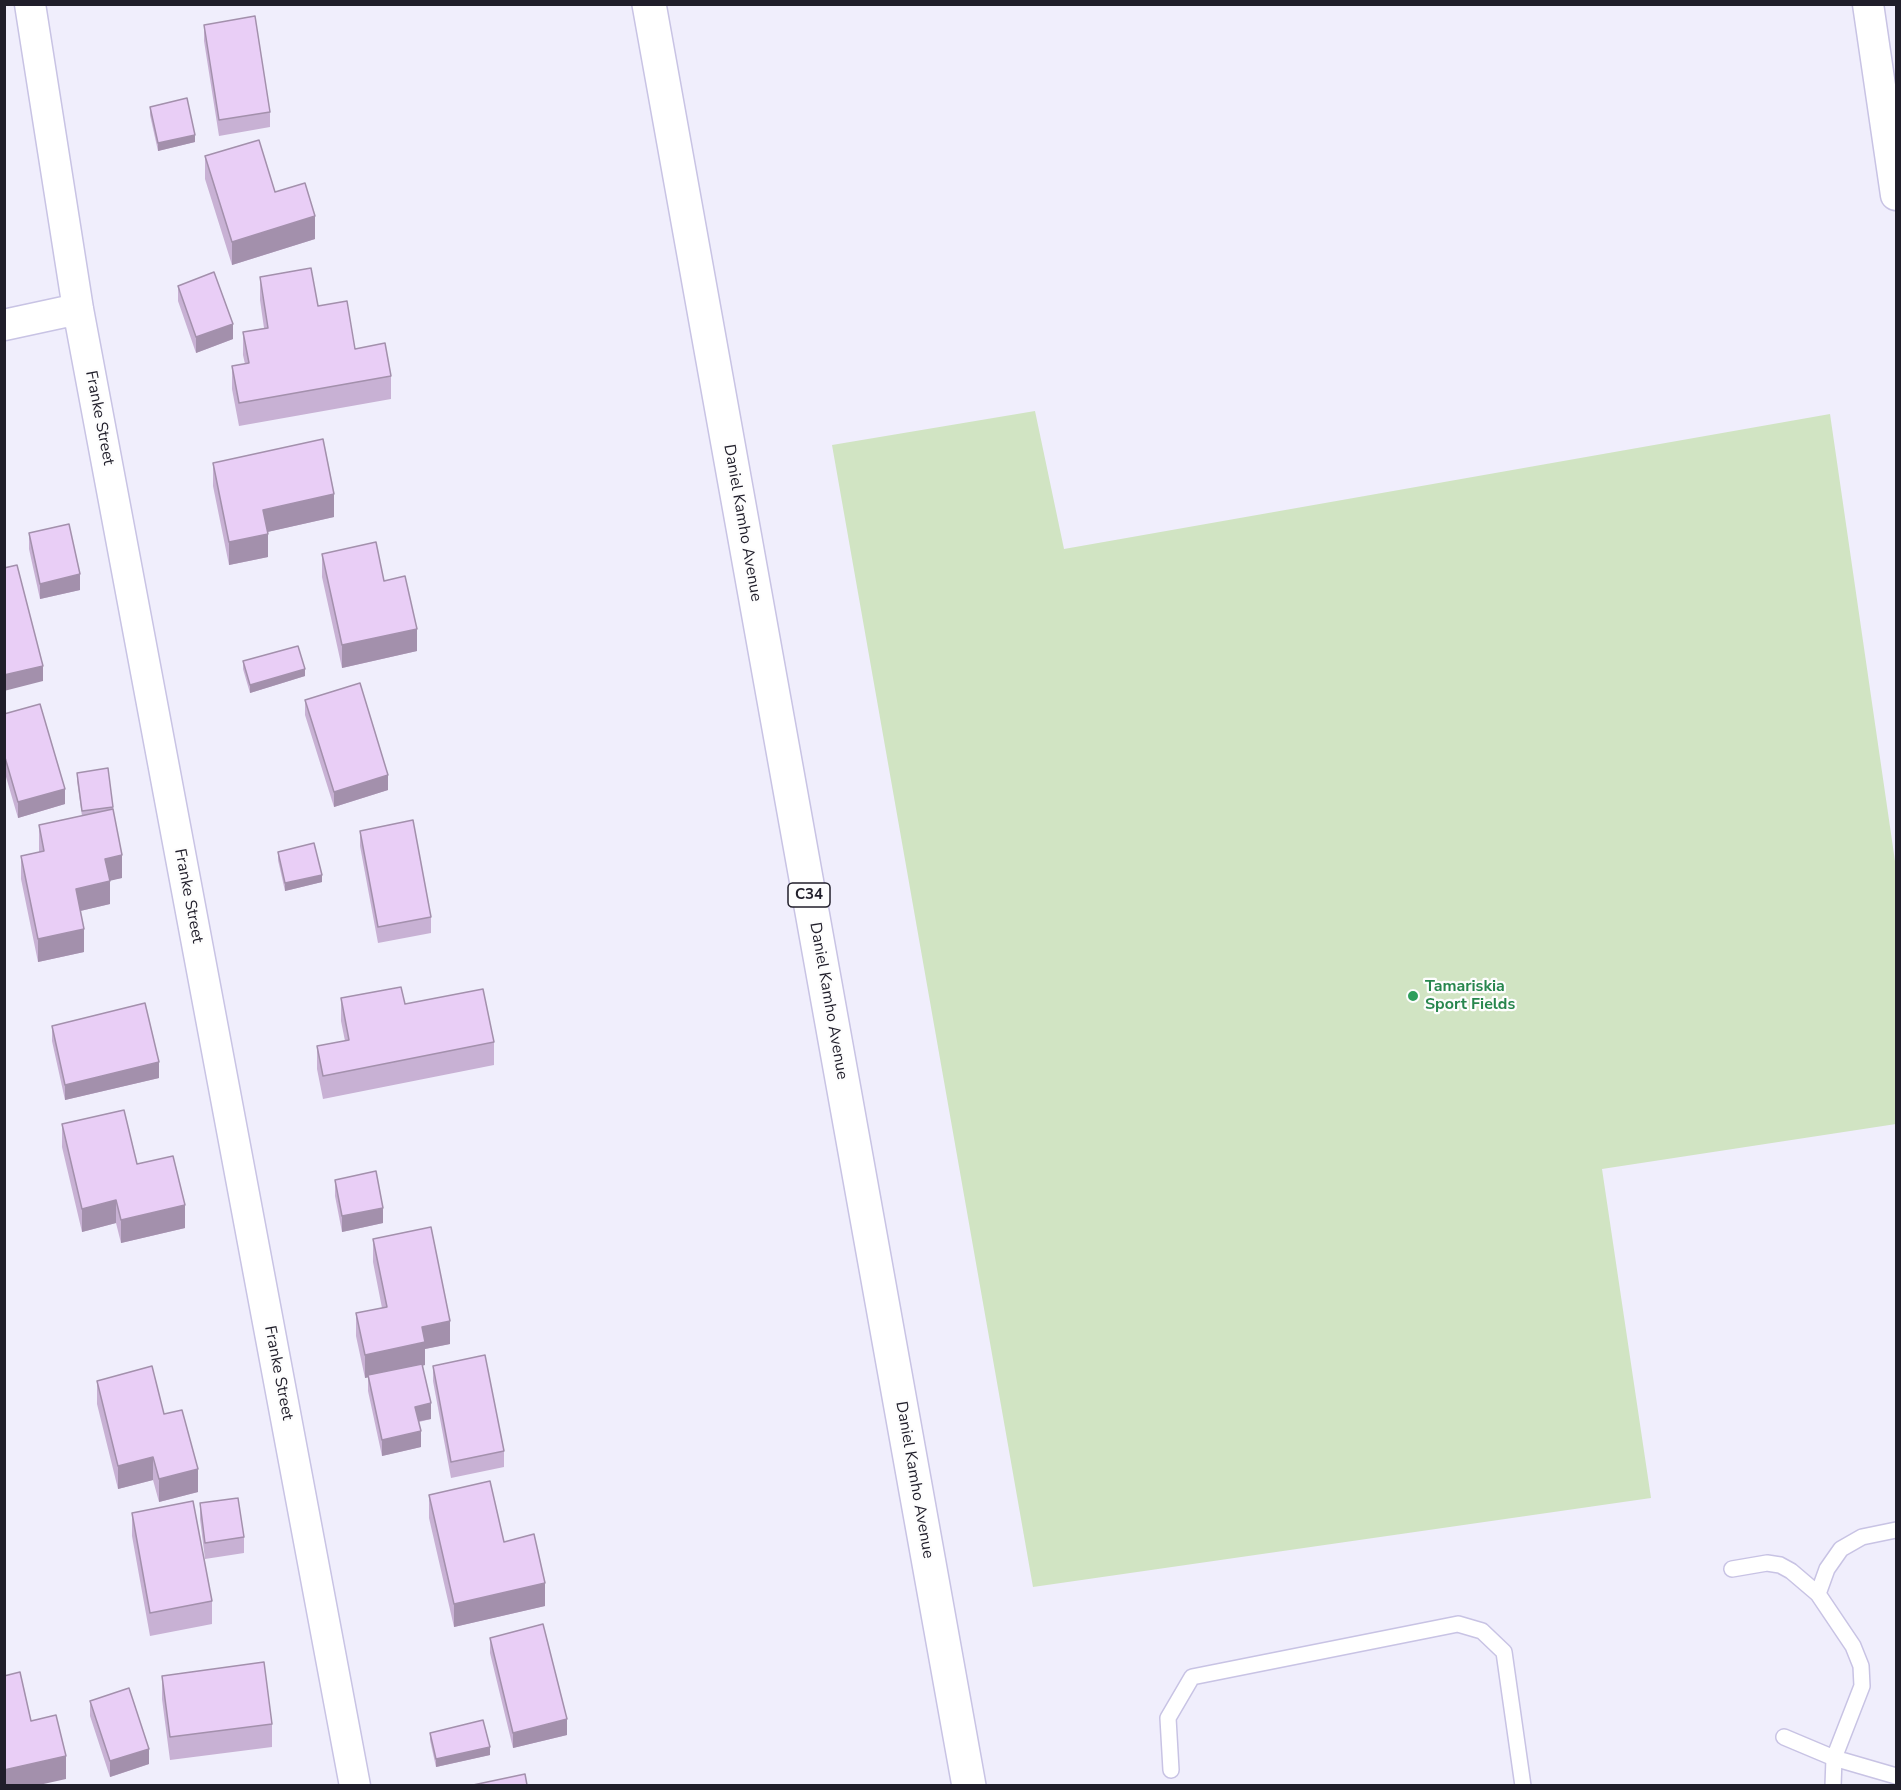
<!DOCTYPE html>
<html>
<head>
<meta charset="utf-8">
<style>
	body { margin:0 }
	#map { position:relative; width:1901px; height:1790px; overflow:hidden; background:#f0eefc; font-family:"Nunito Sans",sans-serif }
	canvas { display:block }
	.frame { position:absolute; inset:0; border:6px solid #201e2a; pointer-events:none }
</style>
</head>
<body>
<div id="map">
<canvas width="1901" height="1790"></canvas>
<div class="frame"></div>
</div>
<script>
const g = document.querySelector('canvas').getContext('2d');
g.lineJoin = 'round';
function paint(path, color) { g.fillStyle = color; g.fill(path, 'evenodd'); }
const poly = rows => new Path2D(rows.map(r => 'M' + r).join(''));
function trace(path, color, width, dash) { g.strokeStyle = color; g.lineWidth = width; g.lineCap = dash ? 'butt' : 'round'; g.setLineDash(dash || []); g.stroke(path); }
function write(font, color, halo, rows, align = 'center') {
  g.font = font + ' "Nunito Sans",sans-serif'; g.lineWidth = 4.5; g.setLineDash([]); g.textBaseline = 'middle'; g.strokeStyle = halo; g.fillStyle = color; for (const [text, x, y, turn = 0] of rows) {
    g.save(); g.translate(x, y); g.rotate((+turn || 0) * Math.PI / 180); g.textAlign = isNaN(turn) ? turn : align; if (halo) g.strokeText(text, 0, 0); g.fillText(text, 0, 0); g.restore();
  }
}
const green = poly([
	[1035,411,1064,549,1830,414,1896,868,1896,1124,1602,1169,1651,1498,1033,1587,832,445]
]);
const lane = poly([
	[1732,1569,1767,1563,1780,1565,1791,1571,1818,1594,1853,1646,1861,1666,1862,1686,1834,1758,1833,1786],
	[1818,1594,1827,1569,1841,1549,1862,1537,1896,1530],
	[1784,1737,1834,1758,1896,1776],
	[1171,1770,1168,1718,1192,1677,1458,1624,1482,1631,1504,1652,1523,1786]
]);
const street = poly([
	[30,4,78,309,355,1786],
	[1868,4,1896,195],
	[4,325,78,309]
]);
const primary = poly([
	[649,4,969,1786]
]);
const wall = poly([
	[204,25,270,112,270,127,219,136,204,41],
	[150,107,195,142,158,151,150,115],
	[205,156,275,192,315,239,232,265,205,179],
	[260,277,318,306,355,349,391,376,391,399,239,426,232,389,232,366,245,364,243,355,243,332,264,328,260,300],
	[178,286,233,339,196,353,178,301],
	[213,463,334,517,267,532,268,557,229,565,213,486],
	[29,533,80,590,40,599,29,549],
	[322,554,384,581,417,651,342,668,322,577],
	[243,661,305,676,250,693,243,669],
	[305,700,388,790,334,807,305,715],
	[4,714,65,804,18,818,4,770],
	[77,773,113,807,122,878,110,880,110,904,80,911,84,952,38,962,21,879,21,856,39,852,39,825,82,816,77,781],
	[360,831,431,917,431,933,378,943,360,846],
	[278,852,322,882,285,891,278,860],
	[341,998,405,1004,494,1042,494,1065,323,1099,317,1069,317,1046,345,1041,341,1021],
	[52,1026,159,1078,65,1100,52,1041],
	[62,1124,137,1164,185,1228,121,1243,116,1223,82,1232,62,1147],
	[335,1180,383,1223,342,1232,335,1196],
	[373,1239,450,1344,425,1349,425,1365,422,1366,431,1419,419,1422,421,1447,382,1456,368,1391,368,1377,365,1378,356,1336,356,1313,382,1308,373,1262],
	[433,1366,504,1451,504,1467,451,1478,433,1381],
	[97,1381,164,1414,198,1492,159,1502,153,1480,118,1489,97,1404],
	[429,1495,504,1542,545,1606,454,1627,429,1518],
	[200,1503,244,1537,244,1553,205,1559,200,1519],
	[132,1513,212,1601,212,1624,150,1636,132,1536],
	[490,1638,567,1735,513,1748,490,1653],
	[162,1676,272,1724,272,1747,170,1760,162,1699],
	[90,1701,149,1764,110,1777,90,1716],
	[430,1733,490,1755,436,1767,430,1740]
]);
const shadedWall = poly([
	[195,135,195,142,158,151,158,143],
	[315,216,315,239,232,265,232,242],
	[233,324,233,339,196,353,196,337],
	[334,494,334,517,263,533,263,510],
	[268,534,268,557,229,565,229,542],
	[80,574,80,590,40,599,40,584],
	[417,629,417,651,342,668,342,645],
	[43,666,43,681,4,691,4,675],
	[305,669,305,676,250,693,250,685],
	[388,775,388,790,334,807,334,792],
	[65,789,65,804,18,818,18,802],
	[122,855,122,878,105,882,105,859],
	[322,875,322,882,285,891,285,883],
	[110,881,110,904,76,912,76,889],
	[84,929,84,952,38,962,38,939],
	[159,1062,159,1078,65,1100,65,1085],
	[116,1200,116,1223,82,1232,82,1209],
	[185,1205,185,1228,121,1243,121,1220],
	[383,1208,383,1223,342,1232,342,1216],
	[450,1321,450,1344,425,1349,425,1365,365,1378,365,1355,422,1327],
	[431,1403,431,1419,415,1422,415,1407],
	[421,1431,421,1447,382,1456,382,1440],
	[153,1457,153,1480,118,1489,118,1466],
	[198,1469,198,1492,159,1502,159,1479],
	[545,1583,545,1606,454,1627,454,1604],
	[6,1636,6,1659,4,1660,4,1637],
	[567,1719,567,1735,513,1748,513,1733],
	[490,1747,490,1755,436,1767,436,1759],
	[149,1749,149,1764,110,1777,110,1761],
	[66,1756,66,1779,39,1785,4,1785,4,1770]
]);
const building = poly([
	[255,16,270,112,219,120,204,25,255,16],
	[187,98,195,135,158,143,150,107,187,98],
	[259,140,275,192,305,183,315,216,232,242,205,156,259,140],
	[311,268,318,306,347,301,355,349,385,343,391,376,239,403,232,366,249,363,243,332,268,328,260,277,311,268],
	[214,272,233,324,196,337,178,286,214,272],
	[323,439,334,494,263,510,268,534,229,542,213,463,323,439],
	[69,524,80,574,40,584,29,533,69,524],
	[376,542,384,581,405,576,417,629,342,645,322,554,376,542],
	[17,565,43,666,4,675,4,568,17,565],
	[298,646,305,669,250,685,243,661,298,646],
	[360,683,388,775,334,792,305,700,360,683],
	[40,704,65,789,18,802,4,754,4,714,40,704],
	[108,768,113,807,82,811,77,773,108,768],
	[113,809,122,855,105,859,110,881,76,889,84,929,38,939,21,856,44,851,39,825,113,809],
	[413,820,431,917,378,927,360,831,413,820],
	[314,843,322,875,285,883,278,852,314,843],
	[401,987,405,1004,483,989,494,1042,323,1076,317,1046,349,1040,341,998,401,987],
	[145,1003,159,1062,65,1085,52,1026,145,1003],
	[124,1110,137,1164,173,1156,185,1205,121,1220,116,1200,82,1209,62,1124,124,1110],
	[376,1171,383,1208,342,1216,335,1180,376,1171],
	[431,1227,450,1321,422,1327,425,1342,365,1355,356,1313,387,1307,373,1239,431,1227],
	[485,1355,504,1451,451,1462,433,1366,485,1355],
	[422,1364,431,1403,415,1407,421,1431,382,1440,368,1375,422,1364],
	[152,1366,164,1414,182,1410,198,1469,159,1479,153,1457,118,1466,97,1381,152,1366],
	[490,1481,504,1542,534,1534,545,1583,454,1604,429,1495,490,1481],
	[238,1498,244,1537,205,1543,200,1503,238,1498],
	[193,1501,212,1601,150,1613,132,1513,193,1501],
	[543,1624,567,1719,513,1733,490,1638,543,1624],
	[264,1662,272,1724,170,1737,162,1676,264,1662],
	[20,1672,31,1721,56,1715,66,1756,4,1770,4,1676,20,1672],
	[129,1688,149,1749,110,1761,90,1701,129,1688],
	[483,1720,490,1747,436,1759,430,1733,483,1720],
	[525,1774,527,1785,473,1785,525,1774]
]);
const markers = [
	[1413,996,6,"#2e9e5b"]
];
const shields = [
	[809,895,42]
];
const shieldNames = [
	["C34",809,895]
];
const streetNames = [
	["Franke Street",99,418,79],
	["Daniel Kamho Avenue",742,523,80],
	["Franke Street",188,896,79],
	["Daniel Kamho Avenue",828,1001,80],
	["Franke Street",278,1373,79],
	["Daniel Kamho Avenue",914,1480,80]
];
const leisureNames = [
	["Tamariskia",1425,987],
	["Sport Fields",1425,1005]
];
paint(green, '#d1e4c3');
trace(lane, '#c8c3e4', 18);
trace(street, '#c8c3e4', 33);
trace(primary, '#c8c3e4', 36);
trace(lane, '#fff', 15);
trace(street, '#fff', 30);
trace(primary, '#fff', 33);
paint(wall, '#c8b1d4');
paint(shadedWall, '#a390ac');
paint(building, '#e9cef6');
trace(building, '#a390ac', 1.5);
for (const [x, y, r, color] of markers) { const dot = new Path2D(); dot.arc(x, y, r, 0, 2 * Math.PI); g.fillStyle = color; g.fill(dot); trace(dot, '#fdfdfd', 2); }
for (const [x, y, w] of shields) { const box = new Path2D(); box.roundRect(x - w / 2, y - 12, w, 24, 4.5); g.fillStyle = '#fdfdfd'; g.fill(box); trace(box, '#201e2a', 1.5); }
write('bold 15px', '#201e2a', null, shieldNames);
write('16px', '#201e2a', '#fdfdfd', streetNames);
write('bold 16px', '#27864d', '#fdfdfd', leisureNames, 'left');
</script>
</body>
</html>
